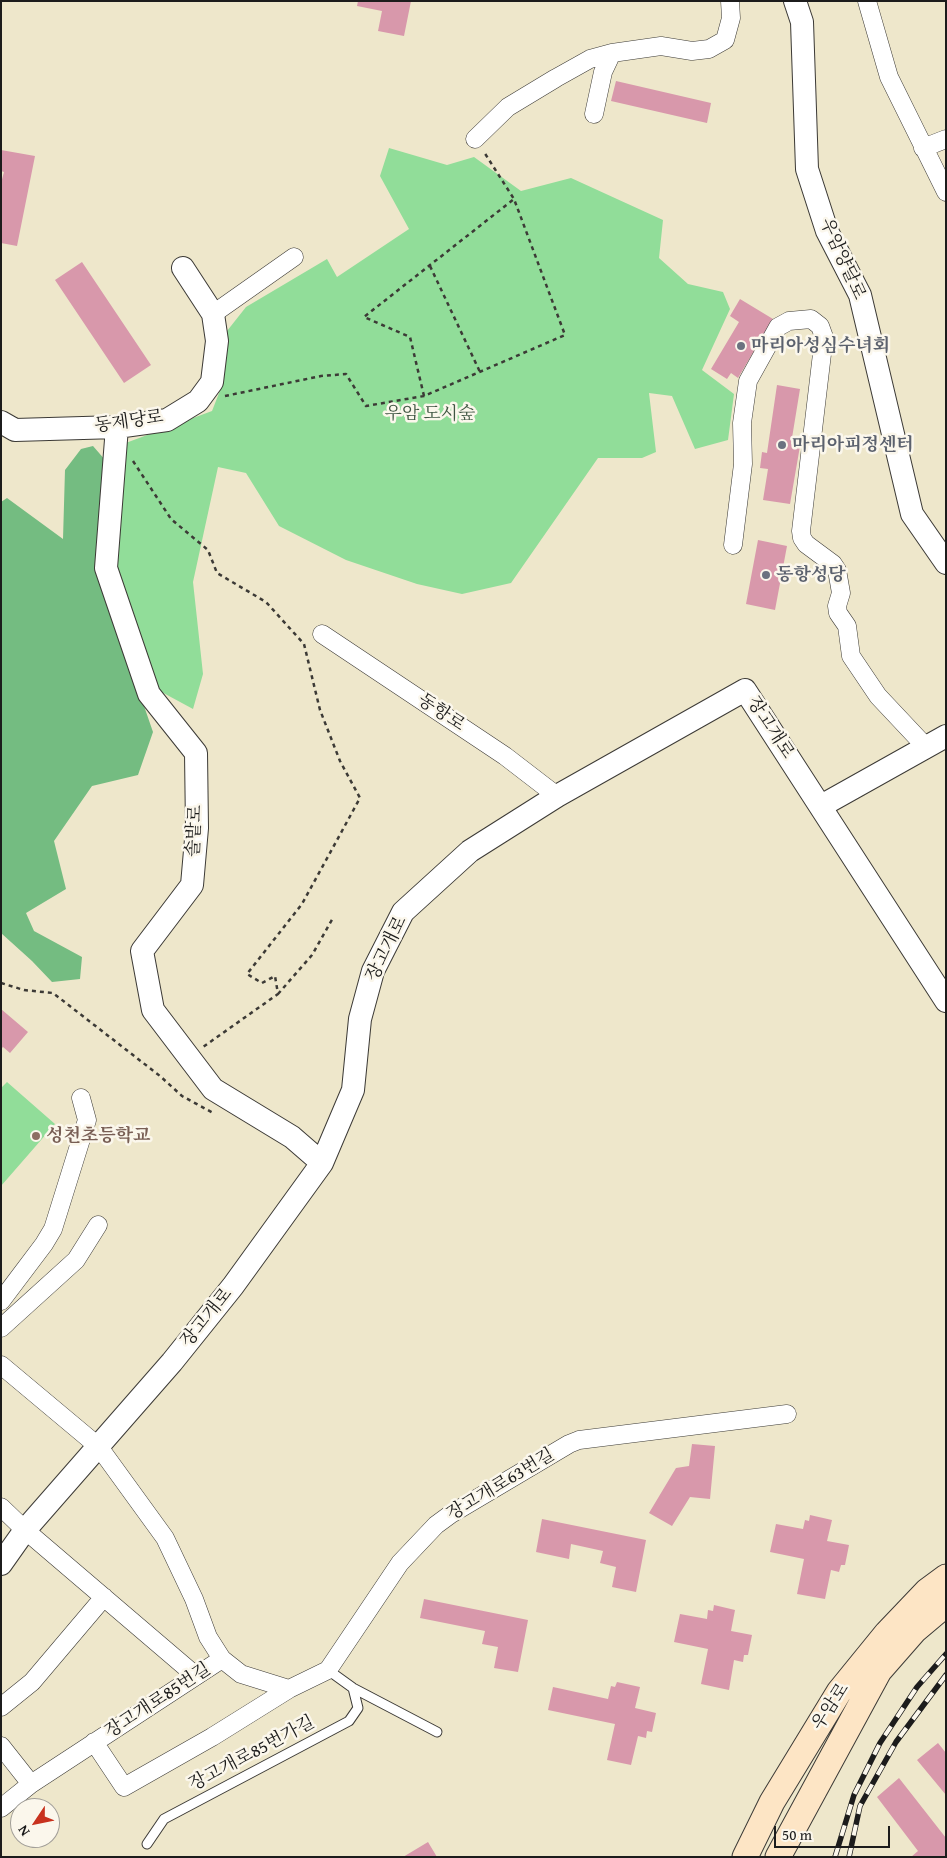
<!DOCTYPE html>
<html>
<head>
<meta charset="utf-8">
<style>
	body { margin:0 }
	#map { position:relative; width:947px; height:1858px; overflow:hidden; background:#eee7cb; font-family:"Gentium Book Plus",serif }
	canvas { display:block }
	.frame { position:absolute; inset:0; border:2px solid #1c1c1c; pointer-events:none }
	.north { position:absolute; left:10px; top:1798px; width:50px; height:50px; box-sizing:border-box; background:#fbf7ec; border:1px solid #a29f99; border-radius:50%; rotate:236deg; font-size:14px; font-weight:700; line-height:20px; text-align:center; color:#1c1c1c }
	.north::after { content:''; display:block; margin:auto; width:18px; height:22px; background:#c8321e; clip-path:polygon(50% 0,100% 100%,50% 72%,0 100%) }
	.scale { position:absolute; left:774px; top:1826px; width:116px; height:22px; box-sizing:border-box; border:2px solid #1c1c1c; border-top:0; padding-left:6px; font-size:15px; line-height:18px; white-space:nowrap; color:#1c1c1c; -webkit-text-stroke:4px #fbf7ec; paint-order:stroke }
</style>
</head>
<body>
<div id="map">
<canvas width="947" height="1858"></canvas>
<div class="frame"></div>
<div class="north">N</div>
<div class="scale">50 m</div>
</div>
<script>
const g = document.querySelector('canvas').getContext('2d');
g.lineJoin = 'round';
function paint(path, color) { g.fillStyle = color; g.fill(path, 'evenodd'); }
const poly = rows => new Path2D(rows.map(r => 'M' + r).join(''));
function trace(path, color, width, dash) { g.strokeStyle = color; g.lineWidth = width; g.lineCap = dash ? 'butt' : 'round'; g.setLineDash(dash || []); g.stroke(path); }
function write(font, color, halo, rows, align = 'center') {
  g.font = font + ' "Gentium Book Plus","Noto Serif KR",serif'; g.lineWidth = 5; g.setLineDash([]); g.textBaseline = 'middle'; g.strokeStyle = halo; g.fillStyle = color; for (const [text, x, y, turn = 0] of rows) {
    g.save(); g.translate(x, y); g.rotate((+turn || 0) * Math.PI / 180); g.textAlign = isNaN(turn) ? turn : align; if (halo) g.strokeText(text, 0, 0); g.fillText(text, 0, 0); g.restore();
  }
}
const green = poly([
	[389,148,447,165,474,157,521,191,571,178,663,220,659,258,688,284,723,292,730,309,702,370,734,394,728,440,695,449,672,396,649,393,656,452,642,458,598,458,511,583,462,594,417,584,346,560,279,526,246,473,218,467,193,582,203,674,193,709,156,689,116,563,123,444,212,411,221,388,227,331,246,307,327,259,337,277,409,229,380,176],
	[7,1082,55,1124,1,1186,1,1088]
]);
const forest = poly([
	[93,446,106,461,98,573,153,732,138,775,92,786,54,841,66,889,26,913,34,931,82,957,80,979,52,982,32,961,1,933,1,502,7,498,63,539,65,470,81,449]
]);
const building = poly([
	[358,1,411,1,404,36,378,31,382,11,357,6],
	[616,81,711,103,707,123,611,101],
	[1,150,35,156,17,246,1,243,1,183,4,172,1,171],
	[82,262,151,365,124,383,55,280],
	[740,299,773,319,738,378,731,373,727,379,711,369,739,322,730,316],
	[777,385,800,389,791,444,800,446,790,504,763,500,768,469,760,468,762,452,767,453],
	[758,540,787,546,775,610,746,604],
	[1,1009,28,1032,10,1053,3,1047,1,1049],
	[692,1444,715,1446,710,1499,690,1497,672,1526,649,1513,676,1468,689,1466],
	[810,1515,832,1520,827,1541,849,1545,845,1565,841,1565,839,1572,831,1570,825,1599,797,1594,804,1559,770,1552,776,1524,803,1529,805,1520,809,1521],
	[542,1519,646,1540,636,1592,612,1587,616,1567,600,1563,603,1551,571,1544,569,1559,536,1552],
	[424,1599,528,1620,518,1672,494,1668,498,1647,482,1644,485,1631,420,1618],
	[714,1605,735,1610,731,1631,752,1635,748,1655,744,1655,743,1662,734,1660,729,1690,701,1684,708,1649,674,1642,680,1614,707,1619,708,1610,713,1611],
	[617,1682,640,1687,635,1708,656,1713,652,1732,647,1731,646,1738,638,1736,631,1765,607,1760,615,1724,548,1710,553,1687,608,1699,611,1686,615,1687],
	[938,1743,946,1753,946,1795,917,1760],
	[899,1778,946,1838,946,1857,911,1857,918,1851,877,1797],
	[428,1842,437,1857,403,1857]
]);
const path = poly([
	[430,266,480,372],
	[225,396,321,376,346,374,366,406,424,396,565,335,514,199,484,152],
	[424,396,410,337,364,317,514,199],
	[133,461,171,519,208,550,217,573,266,602,304,644,320,710,340,761,360,798,302,904,247,974,262,983,275,976,278,994,203,1047],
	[1,983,24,990,53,993,160,1076,182,1096,215,1114],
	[278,994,312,955,333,918]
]);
const service = poly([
	[328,1670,353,1688,437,1732],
	[147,1844,164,1819,349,1721,358,1708,353,1688]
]);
const minor = poly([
	[867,1,889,77,946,192],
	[594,114,603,72,612,53],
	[475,139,508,107,556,78,590,59,612,53,661,46,692,51,709,49,725,40,731,18,730,1],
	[923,148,946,139],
	[213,314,294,257],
	[733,545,743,464,742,423,748,381,778,327,789,321,811,319,820,326,824,337,801,531,802,538,806,544,833,564,837,570,841,593,837,606,838,613,847,626,851,656,878,696,925,746],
	[322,634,505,756,557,796],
	[1,1301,44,1244,53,1229,87,1120,81,1098],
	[1,1328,76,1260,98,1225],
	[1,1365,99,1447,165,1538,194,1599,208,1637,222,1659,241,1674,289,1689,328,1670,400,1563,436,1525,451,1514,569,1444,579,1440,787,1414],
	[1,1507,25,1530,196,1676],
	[1,1707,32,1682,104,1597],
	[94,1742,124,1787,212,1737,289,1689],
	[1,1746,31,1784],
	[1,1808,31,1784,222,1659]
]);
const tertiary = poly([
	[795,1,802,22,807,169,827,231,860,295,912,514,946,563],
	[1,422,15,430,117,427,167,420,198,401,212,382,217,341,213,314,183,268],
	[117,427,106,568,149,694,196,753,197,828,192,885,142,951,153,1010,213,1089,292,1137,322,1163],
	[821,806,946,736],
	[1,1564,25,1530,172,1362,233,1286,322,1163,353,1090,360,1019,373,971,403,912,470,851,557,796,745,690,946,1001]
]);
const secondary = poly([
	[745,1857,772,1802,839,1692,887,1633,927,1591,946,1577],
	[778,1857,879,1671,914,1631,946,1604]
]);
const rail = poly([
	[835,1857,854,1795,880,1743,917,1687,946,1654],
	[849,1857,860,1806,896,1742,946,1675]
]);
const markers = [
	[741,346,5,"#6b7280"],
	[782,445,5,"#6b7280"],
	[766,575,5,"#6b7280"],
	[36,1136,5,"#8d6e63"]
];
const streetNames = [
	["우암양달로",842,259,66],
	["동제당로",129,422,-8],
	["동항로",441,713,34],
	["장고개로",770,728,57],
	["솔밭로",195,831,-87],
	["장고개로",387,949,-64],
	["장고개로",207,1318,-51],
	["장고개로63번길",501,1485,-31],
	["장고개로85번길",158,1701,-33],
	["우암로",831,1707,-57],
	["장고개로85번가길",252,1754,-28]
];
const worshipNames = [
	["마리아성심수녀회",751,346],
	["마리아피정센터",792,445],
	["동항성당",776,575]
];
const parkNames = [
	["우암 도시숲",430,414]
];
const educationNames = [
	["성천초등학교",46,1136]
];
paint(green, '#91dd99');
paint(forest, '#74bc81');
paint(building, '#d898ab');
trace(service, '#3c3a36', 11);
trace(minor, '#3c3a36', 19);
trace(tertiary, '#3c3a36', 24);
trace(secondary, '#3c3a36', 27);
trace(path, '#3c3a36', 2.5, [4, 4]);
trace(service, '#fff', 9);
trace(minor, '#fff', 18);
trace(tertiary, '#fff', 22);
trace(secondary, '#fde5c5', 25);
trace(rail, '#1c1c1c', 5.5);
trace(rail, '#fbf7ec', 4, [11]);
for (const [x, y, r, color] of markers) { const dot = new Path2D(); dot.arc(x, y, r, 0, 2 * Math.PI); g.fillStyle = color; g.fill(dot); trace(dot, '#fbf7ec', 2); }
write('18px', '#1c1c1c', '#fbf7ec', streetNames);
write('bold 18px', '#5b616d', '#fbf7ec', worshipNames, 'left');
write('18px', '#3f5642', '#fbf7ec', parkNames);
write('bold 18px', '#785e54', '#fbf7ec', educationNames, 'left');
</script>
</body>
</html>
